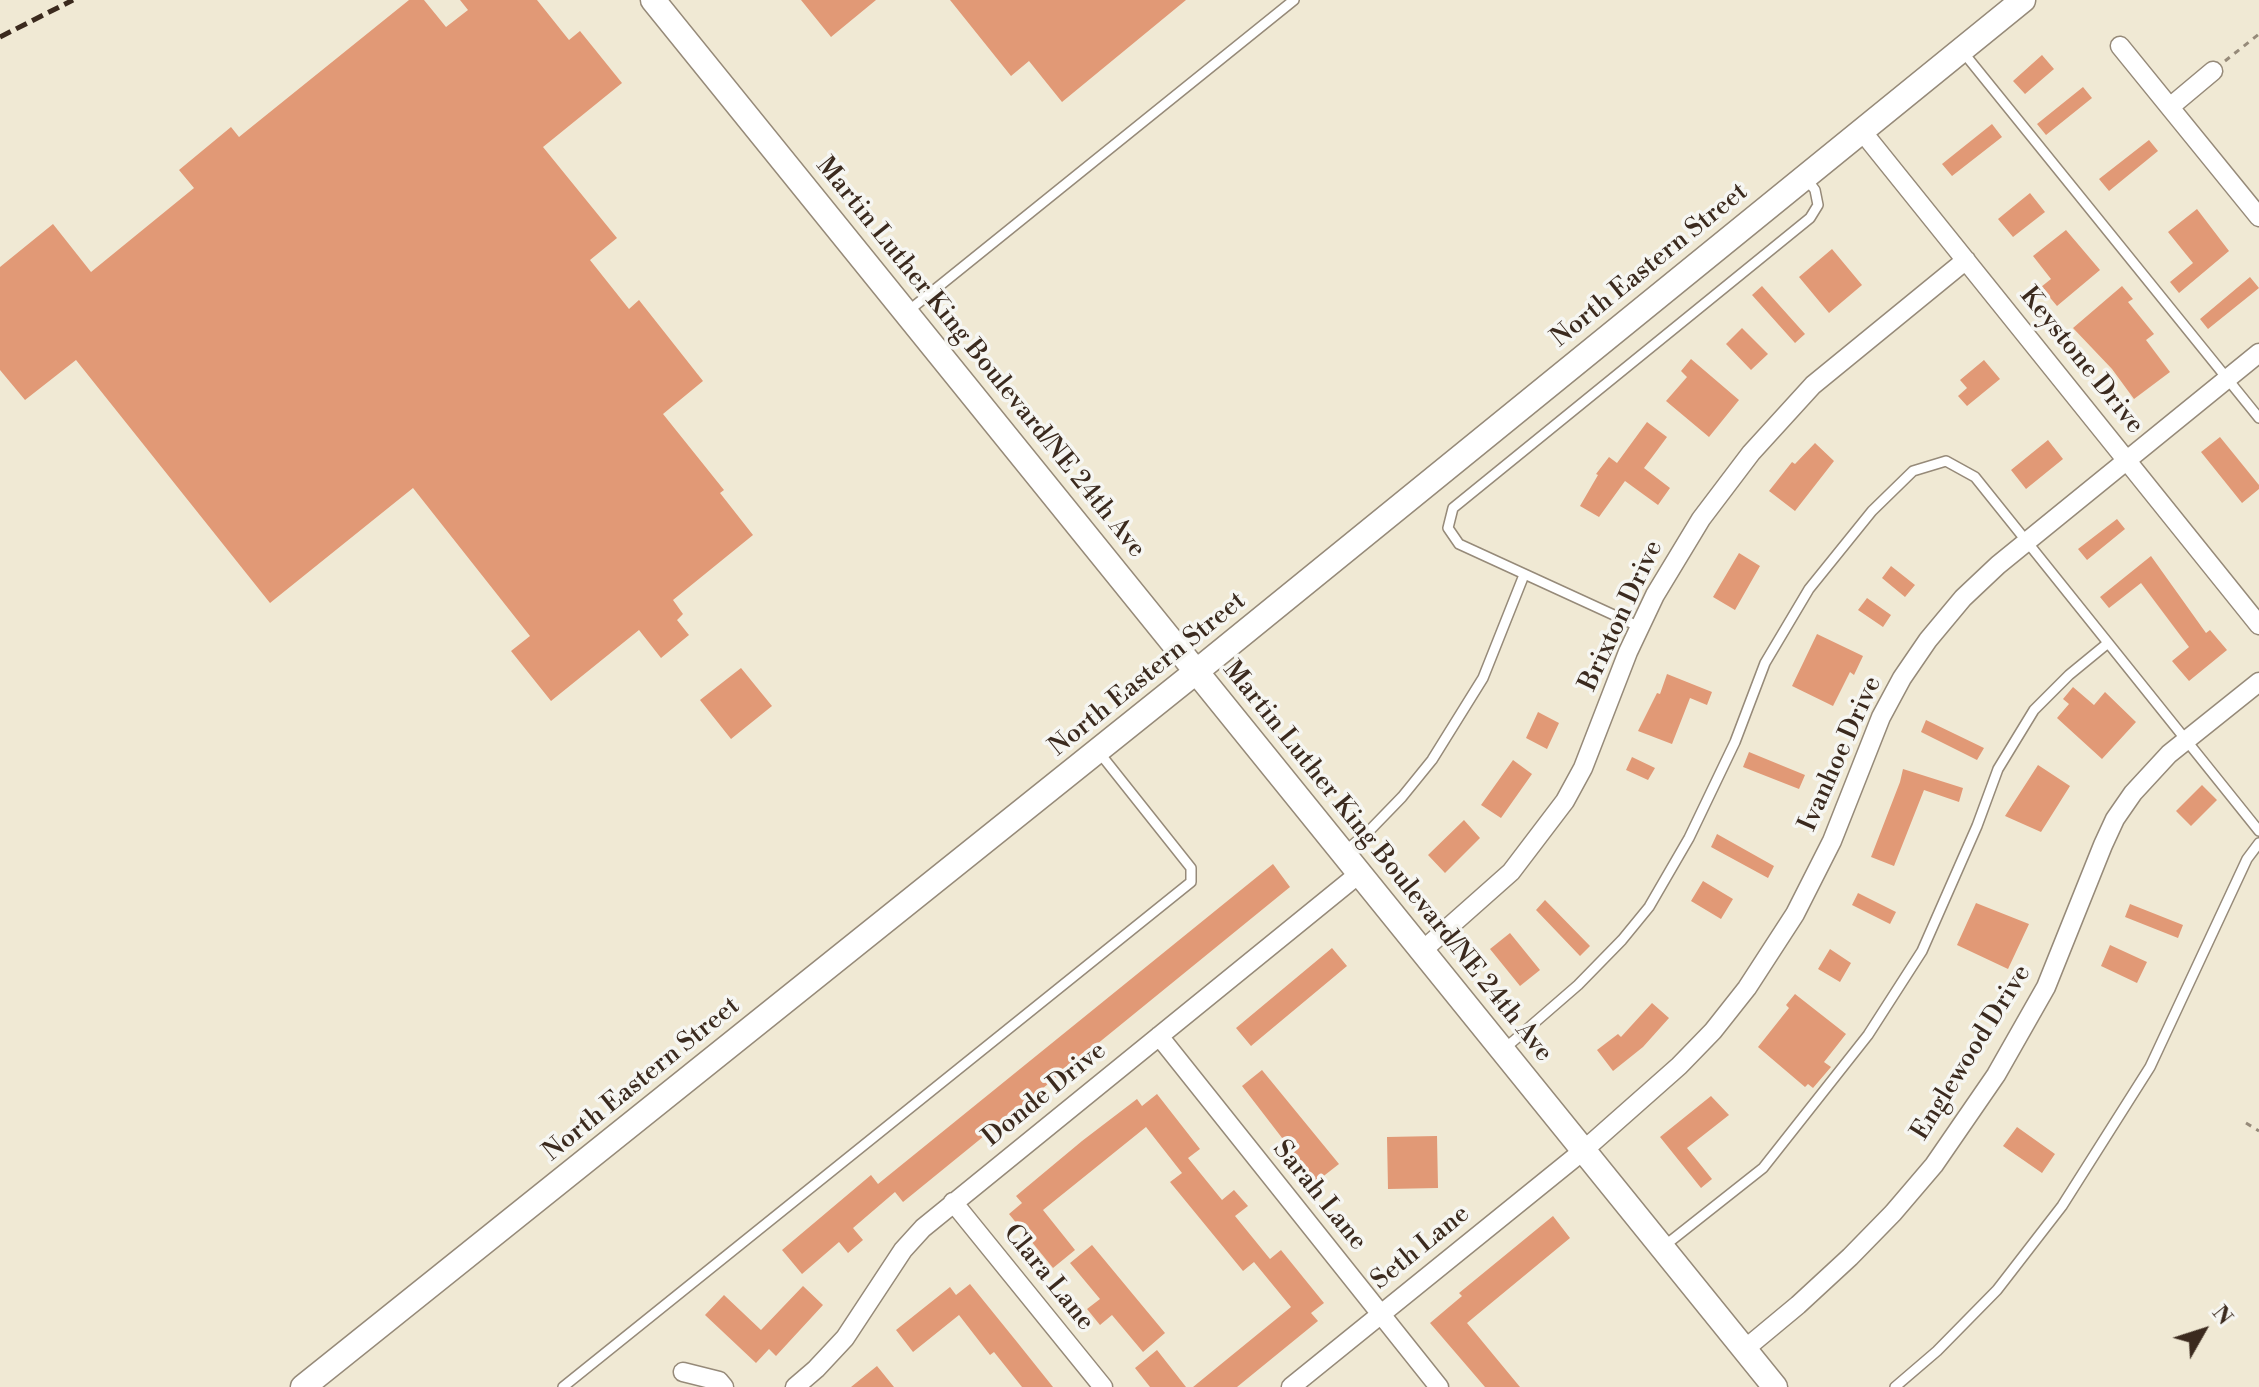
<!DOCTYPE html>
<html>
<head>
<meta charset="utf-8">
<style>
	body { margin:0 }
	#map { position:relative; width:2259px; height:1387px; overflow:hidden; background:#f0e9d4; font-family:"Libre Bodoni",serif }
	canvas { display:block }
	.north { position:absolute; left:2163px; top:1291px; width:80px; height:80px; -webkit-text-stroke:6px #f6f6f2; paint-order:stroke; rotate:51deg; font-size:22px; font-weight:700; line-height:32px; text-align:center; color:#3b2a1e }
	.north::after { content:''; display:block; margin:auto; width:28px; height:36px; background:#3b2a1e; clip-path:polygon(50% 0,100% 100%,50% 72%,0 100%) }
</style>
</head>
<body>
<div id="map">
<canvas width="2259" height="1387"></canvas>
<div class="north">N</div>
</div>
<script>
const g = document.querySelector('canvas').getContext('2d');
g.lineJoin = 'round';
function paint(path, color) { g.fillStyle = color; g.fill(path, 'evenodd'); }
const poly = rows => new Path2D(rows.map(r => 'M' + r).join(''));
function trace(path, color, width, dash) { g.strokeStyle = color; g.lineWidth = width; g.lineCap = dash ? 'butt' : 'round'; g.setLineDash(dash || []); g.stroke(path); }
function write(font, color, halo, rows, align = 'center') {
  g.font = font + ' "Libre Bodoni",serif'; g.lineWidth = 7; g.setLineDash([]); g.textBaseline = 'middle'; g.strokeStyle = halo; g.fillStyle = color; for (const [text, x, y, turn = 0] of rows) {
    g.save(); g.translate(x, y); g.rotate((+turn || 0) * Math.PI / 180); g.textAlign = isNaN(turn) ? turn : align; if (halo) g.strokeText(text, 0, 0); g.fillText(text, 0, 0); g.restore();
  }
}
const building = poly([
	[409,0,424,0,446,27,468,10,460,0,537,0,569,40,580,31,622,83,543,147,617,238,590,260,629,309,639,300,703,381,663,414,724,490,720,493,753,535,673,600,683,614,677,620,689,635,661,658,639,630,551,701,511,651,530,636,413,488,270,603,76,360,25,400,0,370,0,267,53,224,91,272,194,188,179,170,231,127,239,137],
	[801,0,876,0,831,37],
	[950,0,1186,0,1062,102,1029,61,1011,76],
	[2042,55,2054,69,2025,94,2013,81],
	[2083,87,2092,98,2046,135,2037,124],
	[1992,124,2002,137,1952,176,1942,164],
	[2149,140,2158,151,2109,191,2099,179],
	[2030,193,2045,212,2013,237,1998,219],
	[2197,209,2229,251,2179,293,2170,282,2193,263,2168,232],
	[2066,230,2100,270,2057,306,2041,287,2051,279,2033,256],
	[1832,249,1862,285,1829,313,1799,277],
	[2250,277,2259,288,2208,329,2200,319],
	[1762,286,1805,334,1795,343,1752,295],
	[2122,286,2133,299,2128,302,2154,334,2146,340,2170,372,2134,399,2112,369,2073,328],
	[1742,328,1768,354,1751,370,1726,344],
	[1691,359,1739,400,1709,437,1666,401,1687,377,1681,371],
	[1984,360,2000,379,1967,406,1958,396,1967,388,1960,380],
	[1647,422,1667,437,1644,468,1670,488,1658,505,1625,481,1599,517,1580,506,1598,475,1596,474,1609,457,1617,463],
	[2220,437,2259,485,2259,489,2242,503,2201,452],
	[2048,440,2063,459,2026,489,2011,470],
	[1815,443,1834,461,1795,511,1769,491,1792,462,1795,464],
	[2117,519,2125,529,2087,560,2078,549],
	[1739,553,1760,566,1735,610,1713,597],
	[2151,556,2206,633,2210,630,2227,650,2189,681,2172,661,2189,647,2141,583,2109,608,2100,597],
	[1891,566,1915,585,1905,597,1882,578],
	[1867,598,1891,615,1883,627,1858,610],
	[1817,634,1863,656,1854,675,1850,672,1833,706,1792,686],
	[741,668,772,706,731,739,700,700],
	[1667,674,1712,692,1707,705,1690,698,1672,744,1638,731,1657,693,1660,694],
	[2073,687,2094,705,2105,692,2136,722,2102,759,2057,718,2069,704,2063,699],
	[1538,712,1559,723,1547,749,1526,738],
	[1926,720,1984,748,1977,760,1921,732],
	[1749,752,1805,775,1799,789,1743,767],
	[1632,757,1655,768,1648,780,1626,770],
	[1513,760,1532,774,1501,818,1481,805],
	[2038,765,2070,786,2041,832,2005,816],
	[1903,769,1963,788,1959,802,1924,790,1894,866,1871,857,1900,782],
	[2202,785,2217,800,2191,826,2176,811],
	[1464,820,1480,838,1445,873,1428,855],
	[1717,834,1774,866,1768,878,1711,847],
	[1273,864,1290,887,903,1202,895,1192,853,1228,863,1240,848,1253,839,1242,802,1274,782,1250,871,1175,878,1184],
	[1703,881,1733,899,1721,919,1691,901],
	[1858,893,1896,912,1890,924,1852,905],
	[1545,900,1590,946,1580,956,1536,910],
	[1976,903,2029,924,2008,969,1957,945],
	[2130,904,2183,925,2178,938,2125,917],
	[1510,933,1540,970,1520,986,1490,949],
	[2110,945,2147,962,2137,983,2101,966],
	[1332,948,1347,966,1251,1046,1236,1028],
	[1830,949,1851,963,1840,982,1818,969],
	[1795,994,1846,1034,1824,1062,1831,1067,1813,1088,1808,1084,1805,1087,1758,1047,1789,1008,1786,1005],
	[1652,1003,1669,1018,1643,1047,1613,1071,1597,1050,1618,1034,1621,1037],
	[1262,1070,1339,1164,1316,1182,1242,1086],
	[1157,1094,1200,1149,1188,1158,1222,1200,1234,1190,1248,1206,1235,1216,1270,1259,1281,1250,1324,1303,1311,1313,1318,1321,1237,1387,1193,1387,1291,1307,1254,1262,1243,1271,1170,1182,1182,1173,1146,1127,1043,1210,1075,1250,1053,1268,1009,1214,1022,1203,1016,1196,1082,1141,1137,1099,1142,1106],
	[1711,1096,1729,1115,1687,1148,1712,1179,1701,1188,1660,1137],
	[2017,1127,2055,1154,2042,1173,2003,1146],
	[1437,1136,1438,1188,1388,1189,1387,1137],
	[1553,1216,1570,1238,1467,1323,1520,1387,1485,1387,1430,1323,1462,1296,1459,1293],
	[1092,1245,1165,1333,1143,1352,1112,1315,1100,1325,1087,1309,1100,1299,1070,1263],
	[970,1284,1017,1342,1053,1387,1022,1387,994,1352,990,1355,959,1315,913,1352,896,1330,950,1287,956,1295],
	[803,1286,823,1305,776,1356,769,1349,756,1363,705,1315,724,1295,761,1330],
	[1157,1350,1186,1387,1150,1387,1135,1368],
	[877,1366,894,1387,851,1387]
]);
const path = poly([
	[2225,61,2259,34],
	[2246,1123,2259,1131]
]);
const lane = poly([
	[1963,52,2259,418],
	[907,312,1294,0],
	[1640,627,1459,544,1448,528,1453,508,1810,218,1818,205,1815,190,1806,178],
	[1343,853,1370,830,1402,797,1432,760,1483,678,1524,575],
	[1503,1050,1578,985,1622,940,1649,907,1689,838,1735,742,1765,663,1809,589,1872,511,1913,471,1946,461,1975,477,2259,831],
	[1663,1247,1763,1168,1868,1035,1922,951,1977,826,1998,769,2034,710,2069,675,2108,643],
	[563,1387,1191,882,1191,868,1098,751],
	[1895,1387,1937,1351,1997,1290,2062,1206,2150,1067,2247,859,2259,843]
]);
const street = poly([
	[2120,46,2259,217],
	[2170,107,2213,71],
	[1861,130,2259,625],
	[1423,950,1511,872,1565,801,1583,768,1628,652,1655,595,1701,519,1751,453,1813,385,1966,260],
	[1159,1036,1439,1387],
	[953,1202,1103,1387],
	[1745,1349,1798,1305,1850,1257,1893,1213,1934,1165,1996,1075,2046,987,2103,845,2115,819,2133,793,2169,754,2259,682],
	[683,1372,719,1381,724,1387],
	[795,1387,816,1369,845,1338,903,1250,923,1228,1360,873],
	[1291,1387,1584,1150,1679,1066,1713,1031,1747,988,1795,914,1832,841,1881,717,1902,678,1928,640,1963,598,1998,565,2259,353]
]);
const secondary = poly([
	[653,0,1775,1387],
	[303,1387,1197,671,2023,0]
]);
const rail = poly([
	[0,37,73,0]
]);
const streetNames = [
	["North Eastern Street",1650,266,-39],
	["Martin Luther King Boulevard/NE 24th Ave",980,358,51],
	["Keystone Drive",2081,361,51],
	["Brixton Drive",1622,616,-65],
	["North Eastern Street",1148,675,-39],
	["Ivanhoe Drive",1841,754,-66],
	["Martin Luther King Boulevard/NE 24th Ave",1387,862,51],
	["Englewood Drive",1972,1053,-58],
	["North Eastern Street",642,1080,-39],
	["Donde Drive",1045,1095,-39],
	["Sarah Lane",1319,1196,51],
	["Seth Lane",1421,1248,-39],
	["Clara Lane",1048,1278,51]
];
paint(building, '#e19976');
trace(lane, '#968a79', 12);
trace(street, '#968a79', 21);
trace(secondary, '#968a79', 27);
trace(path, '#968a79', 3, [6, 6]);
trace(lane, '#fff', 9);
trace(street, '#fff', 18);
trace(secondary, '#fff', 24);
trace(rail, '#3b2a1e', 5, [12, 6]);
write('26px', '#3b2a1e', '#f6f6f2', streetNames);
</script>
</body>
</html>
